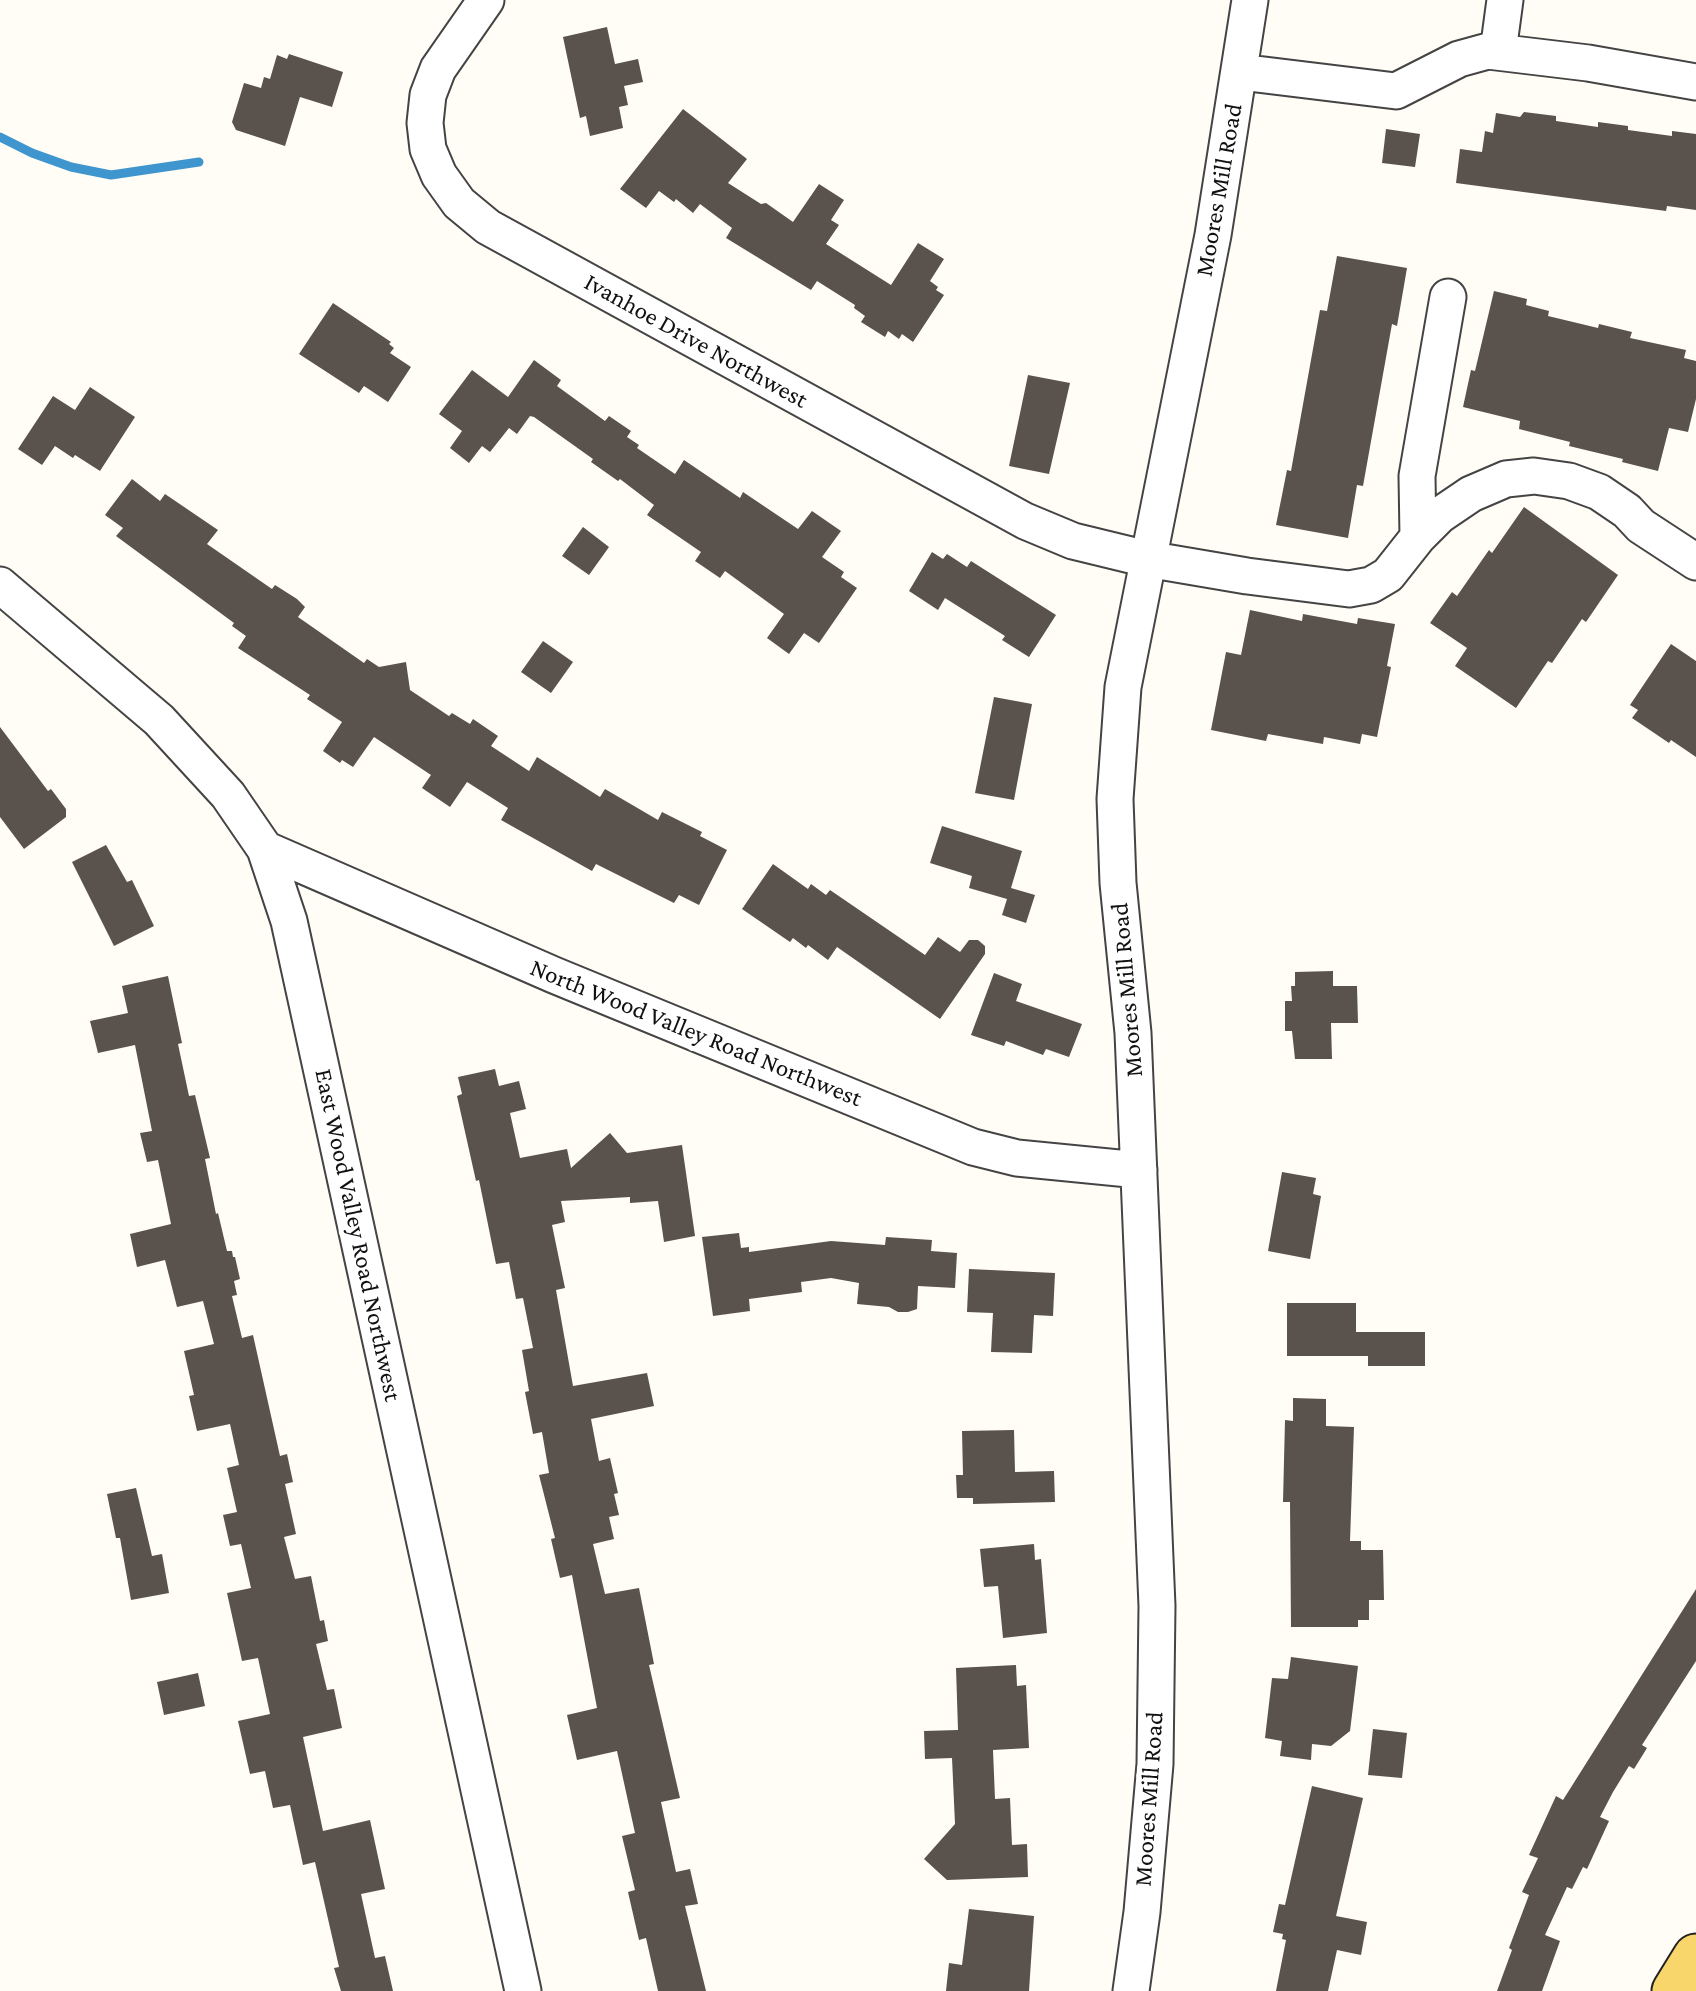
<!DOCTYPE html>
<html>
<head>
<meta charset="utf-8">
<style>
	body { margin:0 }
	canvas { display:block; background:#fffdf5 }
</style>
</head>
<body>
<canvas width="1696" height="1991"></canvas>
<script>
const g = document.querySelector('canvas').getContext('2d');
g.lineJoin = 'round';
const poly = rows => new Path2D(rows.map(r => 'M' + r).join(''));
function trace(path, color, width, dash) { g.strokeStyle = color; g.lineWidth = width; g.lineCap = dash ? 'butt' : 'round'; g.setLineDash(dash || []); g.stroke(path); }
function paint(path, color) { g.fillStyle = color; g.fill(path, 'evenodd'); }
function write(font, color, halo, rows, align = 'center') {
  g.font = font + ' "Crimson Pro",serif'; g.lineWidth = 10; g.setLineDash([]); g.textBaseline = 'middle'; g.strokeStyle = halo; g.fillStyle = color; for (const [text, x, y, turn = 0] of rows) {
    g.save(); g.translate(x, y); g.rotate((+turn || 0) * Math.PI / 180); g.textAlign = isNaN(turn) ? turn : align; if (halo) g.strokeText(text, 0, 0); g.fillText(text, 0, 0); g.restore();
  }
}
const stream = poly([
	[0,137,32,153,71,167,111,175,199,162]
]);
const building = poly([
	[607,27,615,64,638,59,643,82,624,86,628,105,619,107,623,128,590,136,586,116,580,118,563,37],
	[289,54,343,72,332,107,300,97,285,146,236,130,232,122,244,83,261,88,264,77,270,79,277,55,287,59],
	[683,109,747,159,728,183,761,204,766,203,793,222,819,184,844,200,831,220,839,225,826,244,891,285,918,243,944,259,930,281,938,287,936,290,944,295,913,342,902,334,899,339,888,331,885,337,861,322,865,316,854,308,855,305,817,281,811,290,726,238,732,228,700,204,693,213,676,199,674,202,659,191,646,208,620,189],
	[1524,112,1556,116,1556,121,1598,127,1598,122,1628,126,1628,130,1672,136,1672,131,1696,134,1696,210,1667,206,1666,211,1456,183,1460,149,1482,152,1485,131,1493,133,1496,113,1520,117],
	[1386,129,1420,134,1415,167,1382,163],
	[1337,256,1407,268,1397,326,1392,324,1363,486,1357,485,1348,538,1276,525,1287,470,1291,471,1320,310,1327,311],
	[1494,291,1527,299,1526,305,1549,311,1548,316,1598,328,1599,324,1632,332,1630,338,1686,350,1684,358,1696,361,1696,399,1688,432,1669,428,1658,471,1622,462,1623,459,1569,446,1570,442,1519,429,1520,421,1463,407,1471,370,1475,371],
	[333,303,391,342,389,344,394,348,390,353,411,367,388,402,364,386,359,393,299,354],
	[534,360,561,380,557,386,605,421,609,416,631,431,627,437,639,445,637,448,675,474,684,460,740,498,743,492,798,529,812,511,841,531,822,557,844,572,841,577,857,588,819,643,804,633,789,654,767,638,784,614,725,571,720,578,695,561,701,552,647,515,654,505,620,479,618,481,591,462,593,459,534,417,530,416,517,434,509,428,490,452,482,446,469,463,450,448,462,431,439,414,472,370,508,397],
	[1028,375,1070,383,1049,474,1009,466],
	[90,387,135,417,100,471,75,455,73,458,55,446,42,465,18,449,53,396,75,410],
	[132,479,160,501,165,494,218,530,207,544,272,589,275,585,297,599,305,607,298,617,364,663,367,659,379,667,406,662,410,690,449,716,452,713,470,724,473,719,498,736,491,746,529,771,537,757,600,797,605,789,658,820,662,812,702,832,700,836,727,850,699,905,679,895,674,903,596,864,592,871,501,820,508,808,467,782,450,807,422,788,431,775,374,737,353,767,342,760,340,763,323,751,342,722,307,699,310,695,238,648,246,636,232,626,234,623,116,536,123,528,105,515],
	[1524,507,1618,575,1586,622,1582,619,1552,663,1548,661,1516,708,1455,666,1467,648,1430,623,1452,592,1457,596,1489,550,1492,553],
	[583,527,609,547,589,575,562,556],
	[932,552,943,559,947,554,967,567,971,561,1056,615,1029,657,1002,640,1005,636,945,598,938,610,909,591],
	[1250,610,1302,621,1303,614,1357,624,1358,618,1395,624,1387,666,1391,667,1377,737,1362,734,1360,744,1324,737,1323,744,1268,734,1266,741,1211,730,1226,652,1241,655],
	[543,641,573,662,551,693,521,672],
	[1671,644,1696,661,1696,757,1671,740,1669,743,1632,718,1638,710,1630,705],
	[994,697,1032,704,1014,800,975,793],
	[0,727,48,791,51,789,66,809,66,817,24,849,0,817],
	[942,826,1022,851,1011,888,1035,895,1026,923,1002,915,1007,899,969,888,972,876,930,863],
	[106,845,127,882,132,880,154,926,114,946,72,862],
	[773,864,808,889,811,884,826,895,830,890,925,955,938,937,960,952,969,940,978,940,985,946,985,954,940,1019,837,947,828,960,808,945,806,948,793,938,790,942,742,909],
	[1333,971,1333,986,1357,986,1358,1023,1331,1023,1332,1059,1295,1059,1292,1031,1285,1031,1285,1001,1292,1001,1291,986,1295,986,1295,972],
	[994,973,1022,984,1016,1001,1082,1024,1069,1057,1046,1049,1043,1055,1006,1041,1004,1046,971,1035],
	[168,976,182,1043,178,1044,189,1096,195,1095,210,1158,205,1159,216,1214,218,1213,227,1251,232,1251,233,1257,235,1257,240,1279,234,1281,237,1295,232,1296,242,1338,253,1335,280,1456,287,1454,293,1482,285,1484,296,1534,284,1537,295,1579,311,1576,320,1621,324,1620,328,1641,316,1644,327,1690,334,1689,342,1728,303,1737,323,1831,370,1820,385,1889,361,1894,375,1958,385,1956,393,1991,341,1991,334,1968,339,1967,315,1862,303,1865,290,1805,273,1808,265,1771,250,1774,238,1721,270,1714,258,1658,242,1661,227,1593,251,1588,241,1544,230,1546,223,1515,237,1512,227,1468,239,1465,230,1424,197,1431,189,1396,194,1395,184,1351,214,1344,203,1301,177,1307,165,1260,137,1267,130,1234,171,1224,158,1160,147,1162,140,1133,152,1131,135,1045,98,1053,90,1021,128,1013,122,986],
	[495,1069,499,1086,519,1081,526,1109,510,1113,520,1158,567,1149,571,1168,610,1133,627,1153,682,1145,695,1236,664,1242,658,1201,630,1203,630,1197,561,1201,565,1222,552,1225,565,1288,556,1290,573,1386,647,1373,654,1406,591,1419,599,1461,610,1458,618,1493,614,1494,619,1515,609,1517,614,1539,593,1544,605,1594,639,1588,654,1664,649,1665,680,1798,661,1802,676,1872,690,1869,698,1904,685,1906,706,1991,658,1991,646,1938,639,1940,628,1892,635,1890,622,1836,635,1833,617,1751,577,1760,567,1715,597,1708,572,1575,560,1578,551,1539,555,1538,539,1475,549,1473,542,1432,533,1434,525,1392,529,1391,522,1350,533,1348,523,1298,516,1299,509,1262,496,1264,479,1180,476,1181,457,1096,462,1094,458,1077],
	[1282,1172,1316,1178,1313,1194,1321,1196,1310,1259,1268,1251],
	[739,1233,741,1248,749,1247,749,1252,831,1241,885,1245,886,1237,932,1240,931,1251,957,1253,955,1288,918,1286,917,1309,908,1312,898,1312,889,1307,857,1304,859,1283,831,1278,801,1282,802,1292,749,1299,750,1311,713,1316,702,1237],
	[969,1269,1055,1273,1053,1316,1034,1315,1032,1353,991,1352,993,1313,967,1312],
	[1287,1303,1356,1303,1356,1332,1425,1332,1425,1366,1368,1366,1368,1356,1287,1356],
	[1293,1398,1326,1399,1326,1426,1354,1427,1350,1541,1361,1541,1361,1550,1383,1550,1384,1600,1369,1600,1369,1620,1358,1620,1358,1627,1291,1627,1290,1502,1283,1502,1285,1420,1293,1421],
	[1014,1430,1015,1472,1054,1471,1055,1502,973,1504,973,1498,957,1498,956,1475,963,1475,962,1431],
	[136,1488,152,1556,162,1554,169,1593,131,1600,120,1538,116,1538,107,1494],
	[1034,1544,1035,1560,1041,1559,1047,1633,1003,1638,998,1586,984,1587,980,1549],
	[1696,1589,1696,1661,1642,1745,1647,1748,1634,1769,1629,1766,1613,1792,1600,1817,1609,1821,1587,1869,1583,1867,1572,1889,1567,1887,1545,1935,1560,1941,1542,1991,1497,1991,1512,1950,1509,1948,1529,1895,1522,1892,1538,1858,1529,1855,1556,1796,1563,1800],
	[1291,1657,1358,1666,1350,1731,1331,1746,1312,1744,1311,1760,1280,1756,1282,1741,1265,1738,1272,1678,1288,1679],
	[1016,1665,1017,1686,1026,1685,1029,1748,993,1750,995,1799,1010,1798,1012,1845,1027,1844,1028,1877,947,1880,924,1859,955,1824,952,1758,925,1759,924,1731,958,1730,956,1668],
	[198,1673,205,1706,164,1715,157,1682],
	[1373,1729,1407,1733,1402,1778,1368,1775],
	[1312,1786,1363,1798,1336,1916,1367,1922,1361,1955,1337,1950,1328,1991,1276,1991,1286,1940,1282,1939,1283,1934,1273,1932,1279,1904,1285,1905],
	[969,1909,1034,1916,1029,1991,946,1991,949,1963,962,1965]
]);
const minor = poly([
	[486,0,438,69,428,95,425,123,428,149,439,175,459,203,488,227,1025,521,1073,541,1147,559,1247,576,1349,589,1371,585,1388,575,1418,537,1440,515,1471,494,1506,479,1534,476,1569,481,1599,492,1627,511,1641,526,1696,562],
	[1498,52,1505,0],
	[1240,72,1396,91,1459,59,1488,51,1588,63,1696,82],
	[1418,537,1417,476,1448,297],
	[0,585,159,720,228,795,265,849,289,921,523,1991],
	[265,849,554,975,973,1147,1017,1158,1139,1170],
	[1131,1991,1142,1912,1155,1764,1157,1606,1133,1033,1118,883,1115,799,1123,687,1213,235,1250,0]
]);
const major = poly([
	[1675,1991,1696,1957]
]);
const streetNames = [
	["Moores Mill Road",1219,190,-80],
	["Ivanhoe Drive Northwest",696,341,29],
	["Moores Mill Road",1127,990,-95],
	["North Wood Valley Road Northwest",696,1033,22],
	["East Wood Valley Road Northwest",358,1235,78],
	["Moores Mill Road",1149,1799,-86]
];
trace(stream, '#3f96cf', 9);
paint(building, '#5a524d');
trace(minor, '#444', 39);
trace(major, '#222', 49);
trace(minor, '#fff', 35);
trace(major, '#f9d66b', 45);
write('25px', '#111', '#fff', streetNames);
</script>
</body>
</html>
